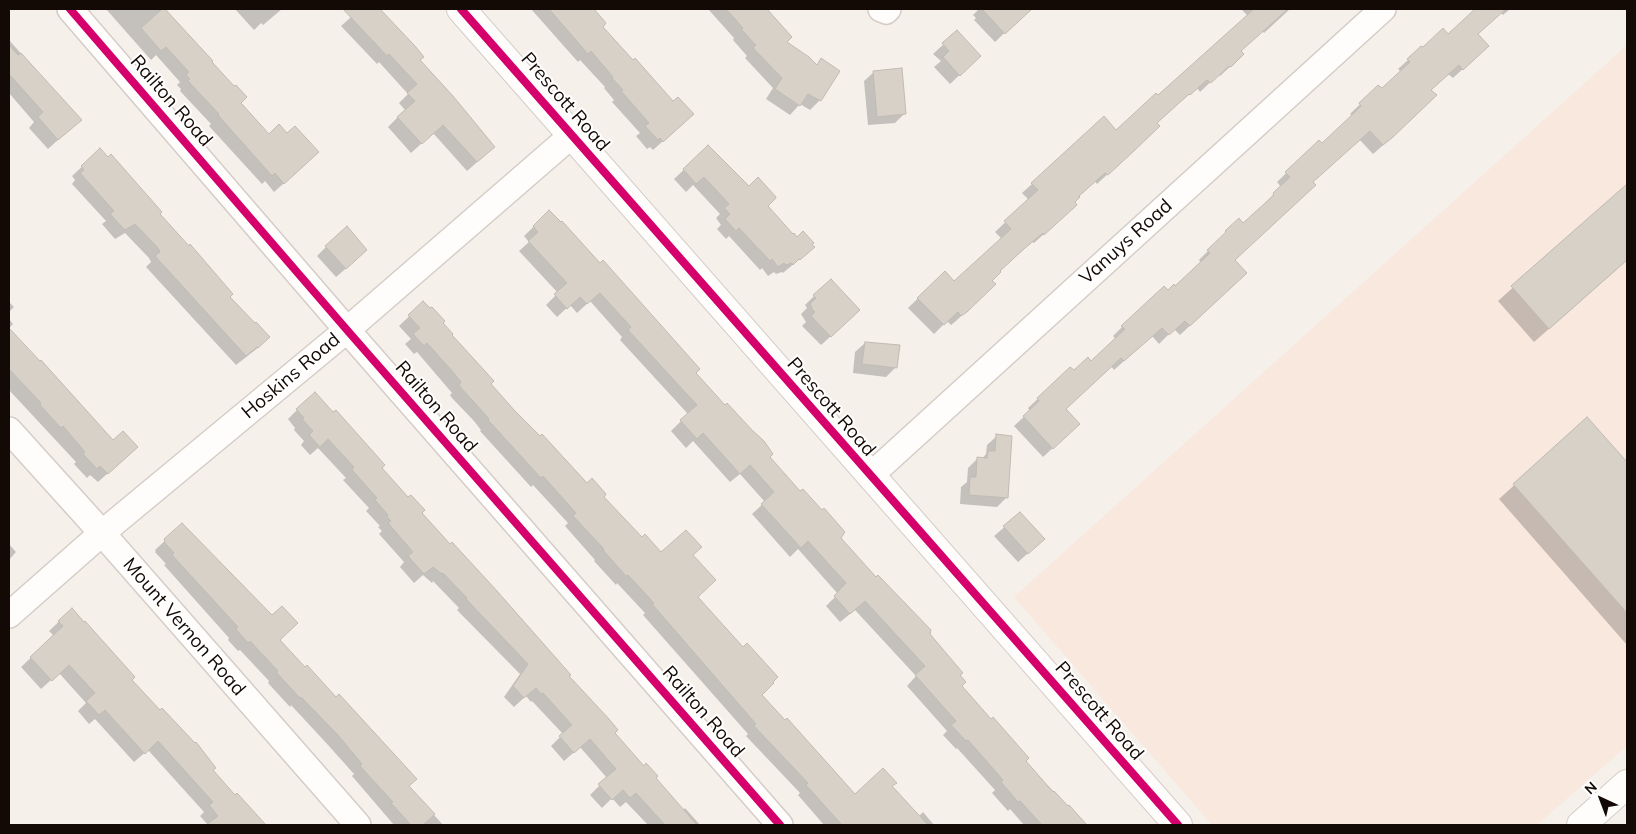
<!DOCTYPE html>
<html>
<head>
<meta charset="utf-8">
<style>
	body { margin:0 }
	#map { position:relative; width:1636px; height:834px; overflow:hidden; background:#f6f0eb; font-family:Mulish,sans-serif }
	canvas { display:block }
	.frame { position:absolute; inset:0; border:10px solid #140a05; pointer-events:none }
	.north { position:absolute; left:1576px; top:774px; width:50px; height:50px; -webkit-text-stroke:4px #fff; paint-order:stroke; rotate:317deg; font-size:14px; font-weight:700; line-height:20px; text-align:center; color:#140a05 }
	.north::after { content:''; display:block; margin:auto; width:18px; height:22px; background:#140a05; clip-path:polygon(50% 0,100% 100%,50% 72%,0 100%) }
</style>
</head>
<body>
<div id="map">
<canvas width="1636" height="834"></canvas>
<div class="frame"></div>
<div class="north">N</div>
</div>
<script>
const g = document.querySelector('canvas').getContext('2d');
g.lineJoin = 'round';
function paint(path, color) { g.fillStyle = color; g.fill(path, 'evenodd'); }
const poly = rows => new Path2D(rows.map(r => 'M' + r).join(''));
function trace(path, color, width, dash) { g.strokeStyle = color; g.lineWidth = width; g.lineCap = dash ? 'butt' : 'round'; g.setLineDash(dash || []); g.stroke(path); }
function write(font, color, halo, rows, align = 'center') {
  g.font = font + ' Mulish,sans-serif'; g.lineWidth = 4; g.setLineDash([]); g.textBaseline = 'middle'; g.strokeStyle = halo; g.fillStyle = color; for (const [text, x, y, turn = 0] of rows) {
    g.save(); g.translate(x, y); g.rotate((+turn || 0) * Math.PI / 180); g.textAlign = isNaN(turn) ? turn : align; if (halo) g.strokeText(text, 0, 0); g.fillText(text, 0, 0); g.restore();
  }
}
const built = poly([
	[1627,45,1627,746,1537,825,1212,825,1014,597]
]);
const shadow = poly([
	[106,9,163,9,212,61,210,62,239,103,269,136,308,162,274,192,265,181,262,184,209,126,211,124,180,91,181,89,177,85,180,82,156,55,151,60],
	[235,9,282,9,263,25,261,23,254,30],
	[360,9,380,9,422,57,419,61,484,156,467,171,433,133,411,153,388,127,405,110,399,103,408,94,379,62,377,64,341,26],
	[531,9,591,9,605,23,601,27,682,124,653,150,650,147,647,149,636,136,640,133,612,102,614,100,604,88,605,87,580,60,578,62],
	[708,9,766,9,779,24,785,42,816,66,821,60,838,71,820,100,810,110,800,104,790,115,766,99,773,88,745,58,747,56,733,40,734,38],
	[979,9,1016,9,1022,16,995,42,974,20,976,18,973,15],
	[1241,9,1290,9,1264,33,1262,31,1240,51,1233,64,1220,76,1219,74,1200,92,1197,88,1155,123,1124,159,1097,184,1095,181,1078,197,1066,214,1034,243,1032,242,999,271,991,281,994,284,956,321,951,325,947,321,934,334,908,308,944,273,954,283,1002,239,995,232,1029,200,1022,193,1032,184,1116,131,1158,97,1248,16],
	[1477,9,1510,9,1503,15,1501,13,1477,34,1478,55,1453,78,1448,74,1430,90,1435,95,1381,147,1373,154,1359,139,1312,182,1234,260,1236,282,1180,335,1174,329,1159,344,1152,336,1114,370,1111,366,1064,409,1069,433,1043,457,1014,426,1030,411,1028,408,1070,369,1074,372,1091,362,1116,339,1113,336,1122,327,1175,287,1201,263,1199,260,1239,220,1243,225,1265,205,1264,204,1281,187,1277,182,1319,141,1322,145,1353,116,1350,114,1378,87,1382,90,1401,72,1398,69,1408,60,1423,49,1448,36],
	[957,32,970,65,950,84,934,67,941,61,933,54],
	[9,40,80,120,48,149,29,128,34,122,9,93],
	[874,72,904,114,895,123,868,125,864,81],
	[708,147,767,206,803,256,783,273,782,272,776,274,774,272,768,276,762,268,760,270,729,236,726,239,717,229,721,225,716,218,720,214,693,185,686,192,674,179],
	[100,150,159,214,229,297,259,347,236,365,146,267,151,262,149,258,125,233,115,239,102,224,106,221,72,184,75,180,72,176],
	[1627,185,1627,260,1534,342,1498,301],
	[549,212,694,373,849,549,929,634,959,675,960,687,1024,761,1086,825,1024,825,1010,809,1008,811,992,793,995,790,957,748,956,749,943,735,947,731,907,686,916,676,855,610,840,622,826,606,838,594,798,549,790,557,752,514,765,502,740,474,730,482,693,441,686,448,671,431,688,414,620,340,622,337,590,301,577,313,570,305,557,317,546,305,558,293,519,251,529,242,524,236],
	[326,247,356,260,336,277,317,256],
	[814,296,849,320,821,345,802,326,806,322,801,314,807,308,805,305],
	[9,302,14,307,9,312],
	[423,303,514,412,587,484,602,497,642,539,661,554,692,555,696,598,761,695,855,795,891,787,918,817,923,812,934,825,824,825,798,795,800,793,746,736,748,734,643,615,645,613,617,583,616,585,594,561,595,560,565,526,568,523,533,485,531,487,480,431,481,430,474,421,452,398,450,395,452,393,417,352,414,354,405,344,411,339,399,326],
	[9,319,13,324,9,328],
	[9,330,126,457,98,482,90,475,87,478,74,464,76,462,9,390],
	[865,343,896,367,886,377,853,373,855,352],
	[297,410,380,468,568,676,613,733,683,810,685,808,700,825,648,825,626,802,620,807,612,798,602,808,590,795,607,778,580,747,564,761,551,746,563,734,532,701,531,702,526,696,514,707,504,697,520,674,457,610,459,608,433,581,432,583,423,575,414,583,400,567,404,562,379,534,382,531,378,527,380,526,366,511,369,508,343,480,346,478,318,448,310,455,301,445,304,441,294,430,295,428,288,419],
	[1587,419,1627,464,1627,645,1499,499],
	[997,436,1007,497,997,507,960,504,961,487,967,482,968,468,977,459,982,459,986,454,987,445],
	[1020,514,1034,548,1018,562,994,536],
	[182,525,279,640,443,825,394,825,352,776,354,774,328,745,291,705,290,707,268,683,269,681,240,650,238,651,228,640,229,638,164,565,166,564,155,552,156,551,155,550],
	[9,544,16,552,9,560],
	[71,610,130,680,234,797,237,795,264,825,208,825,200,816,204,812,148,750,134,762,95,719,89,724,78,711,86,703,59,673,41,689,21,667,54,636,49,631]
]);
const building = poly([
	[162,9,165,9,213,61,212,62,234,86,236,85,247,97,241,103,269,134,279,124,287,133,295,126,319,152,284,184,275,173,272,176,218,115,219,114,188,81,190,79,186,75,189,72,166,47,161,51,141,28,162,9],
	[343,9,380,9,415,46,424,57,420,60,453,96,495,147,477,162,443,125,422,144,397,117,415,101,407,93,417,84,389,54,387,56,343,9],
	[549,9,594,9,606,23,603,27,633,60,635,58,673,101,678,97,694,114,663,142,660,138,658,140,645,126,649,123,621,91,623,90,612,78,613,77,591,51,588,54,549,9],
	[726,9,767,9,792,37,787,42,809,57,817,65,821,58,840,71,821,101,808,94,800,106,775,89,782,78,753,48,756,45,741,29,743,28,726,9],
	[982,9,1032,9,1005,34,982,9],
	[1254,9,1288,9,1241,51,1244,54,1231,67,1229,66,1211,83,1207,80,1190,95,1189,94,1157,123,1160,126,1135,150,1108,175,1105,173,1079,196,1080,197,1075,202,1077,205,1044,235,1043,233,1025,248,1000,271,1001,272,992,281,996,284,967,312,961,316,958,312,944,325,917,298,945,271,954,281,1011,229,1004,221,1038,190,1031,183,1104,116,1116,130,1156,93,1158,95,1254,9],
	[1475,9,1506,9,1478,34,1489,46,1463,70,1459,65,1431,90,1437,95,1392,138,1383,145,1370,131,1313,182,1316,185,1235,260,1247,273,1190,326,1185,321,1169,335,1162,328,1124,361,1121,358,1066,409,1080,424,1053,449,1023,416,1039,401,1037,398,1070,367,1074,370,1088,357,1091,361,1125,329,1121,326,1164,286,1168,290,1174,284,1175,286,1210,253,1207,250,1226,232,1225,231,1239,218,1243,223,1274,195,1273,193,1290,177,1285,172,1319,140,1322,143,1354,113,1361,106,1359,103,1378,85,1382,88,1410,62,1407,59,1421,46,1423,47,1443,28,1448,34,1475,9],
	[957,30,981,56,960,76,943,57,949,51,942,43,957,30],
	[9,45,18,55,21,53,82,120,58,140,38,117,43,112,9,74,9,45],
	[902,68,906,114,877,117,873,71,902,68],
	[708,145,749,186,758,177,776,197,776,198,768,206,793,234,794,233,797,237,803,231,814,243,812,245,815,247,800,260,799,259,793,265,792,263,786,265,784,263,778,267,772,259,770,261,739,228,736,231,725,219,730,214,724,208,729,204,704,177,696,184,683,169,708,145],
	[100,148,108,157,111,154,162,212,160,214,189,246,190,244,233,294,230,297,255,323,256,322,270,337,258,348,257,347,246,356,155,256,160,252,158,248,135,224,125,230,110,214,114,211,80,173,84,170,81,166,100,148],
	[1627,184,1627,260,1549,329,1511,286,1627,184],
	[549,210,561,222,562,221,600,263,603,260,700,369,696,373,725,405,727,403,752,430,764,441,773,454,770,457,800,491,803,489,822,510,824,508,845,532,841,538,850,548,876,577,878,575,931,630,930,634,963,673,960,675,966,682,962,686,991,719,993,717,1029,758,1026,761,1053,792,1054,791,1068,806,1069,805,1087,825,1042,825,1020,801,1018,802,1001,782,1003,780,968,740,966,741,951,725,956,721,915,675,925,666,865,601,850,614,834,596,846,583,808,541,801,548,761,504,774,492,750,465,740,474,703,433,697,439,680,420,697,405,628,330,631,327,600,293,587,304,580,297,567,309,554,294,567,283,528,241,538,232,533,226,549,210],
	[347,226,367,250,346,269,325,246,347,226],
	[831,279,860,310,831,337,811,316,815,312,811,308,812,307,810,304,816,298,813,295,831,279],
	[423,301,430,308,432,307,445,321,443,323,453,334,452,335,494,381,491,384,515,411,540,436,542,434,587,483,592,478,606,494,604,497,642,537,645,534,661,552,686,530,702,547,693,555,716,580,698,597,743,647,747,643,778,677,773,682,774,683,762,695,785,720,787,718,855,794,883,768,897,783,892,786,928,825,842,825,806,785,808,783,754,726,756,724,652,604,654,603,628,575,626,576,603,550,604,549,573,516,576,513,543,476,541,478,488,420,489,419,483,412,462,389,459,385,461,382,453,372,427,343,424,346,413,334,420,328,408,315,423,301],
	[9,328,40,361,41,360,113,440,123,431,138,447,108,474,100,466,97,469,83,454,85,452,63,426,61,428,40,405,41,403,9,369,9,328],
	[865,342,900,345,897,368,862,364,865,342],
	[315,392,333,412,336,410,385,465,382,468,408,497,411,495,425,510,422,513,450,544,452,542,497,591,571,675,569,676,609,719,618,730,615,733,644,766,646,763,658,776,656,778,697,825,665,825,636,793,630,798,623,790,612,800,598,784,616,769,590,739,574,753,559,736,572,725,543,693,541,694,536,688,524,698,513,686,528,664,466,599,467,598,443,573,442,574,433,567,424,574,408,556,413,552,388,523,391,521,387,517,388,515,375,500,377,498,352,470,354,467,328,439,320,447,309,435,313,431,302,419,304,418,296,409,315,392],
	[1587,417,1627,462,1627,613,1513,484,1587,417],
	[996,434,1012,436,1008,498,969,495,970,477,976,477,977,457,987,458,988,451,995,451,996,434],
	[1020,512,1045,539,1028,554,1003,526,1020,512],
	[182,523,272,615,282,606,298,623,280,640,305,667,307,665,336,697,339,694,417,779,409,786,435,814,423,825,411,825,391,803,393,802,360,766,362,764,338,735,301,697,300,698,276,672,278,671,250,641,248,643,236,629,238,627,172,555,174,553,164,542,165,541,164,539,182,523],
	[72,608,84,622,85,621,135,677,132,680,160,710,162,708,195,743,196,742,216,768,213,770,235,795,237,793,266,825,206,825,218,816,209,805,213,802,158,741,145,754,105,710,99,715,86,701,95,693,69,665,52,681,30,657,63,626,58,621,72,608]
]);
const minor = poly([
	[70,9,347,330,780,825],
	[881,9,886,11,888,9],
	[9,430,102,533,358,825],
	[870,476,1383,9],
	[9,615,102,533,347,330,572,135]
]);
const secondary = poly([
	[461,9,1178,825],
	[1581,825,1627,784]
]);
const cycleway = poly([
	[70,9,347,330,780,825],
	[461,9,1178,825]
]);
const streetNames = [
	["Railton Road",171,101,49],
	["Prescott Road",565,102,49],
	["Vanuys Road",1126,242,-42],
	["Hoskins Road",291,376,-40],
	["Railton Road",436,407,49],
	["Prescott Road",831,407,49],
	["Mount Vernon Road",184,627,49],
	["Prescott Road",1099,711,49],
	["Railton Road",703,712,49]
];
paint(built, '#f8e8de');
paint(shadow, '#0003');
paint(building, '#d7d1c8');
trace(building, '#c0bab3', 1);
trace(minor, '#d5ccc6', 28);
trace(secondary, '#d5ccc6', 30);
trace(minor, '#fefdfc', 25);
trace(secondary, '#fefdfc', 28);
trace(cycleway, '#d6006c', 8);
write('19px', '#140a05', '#fff', streetNames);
</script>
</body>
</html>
